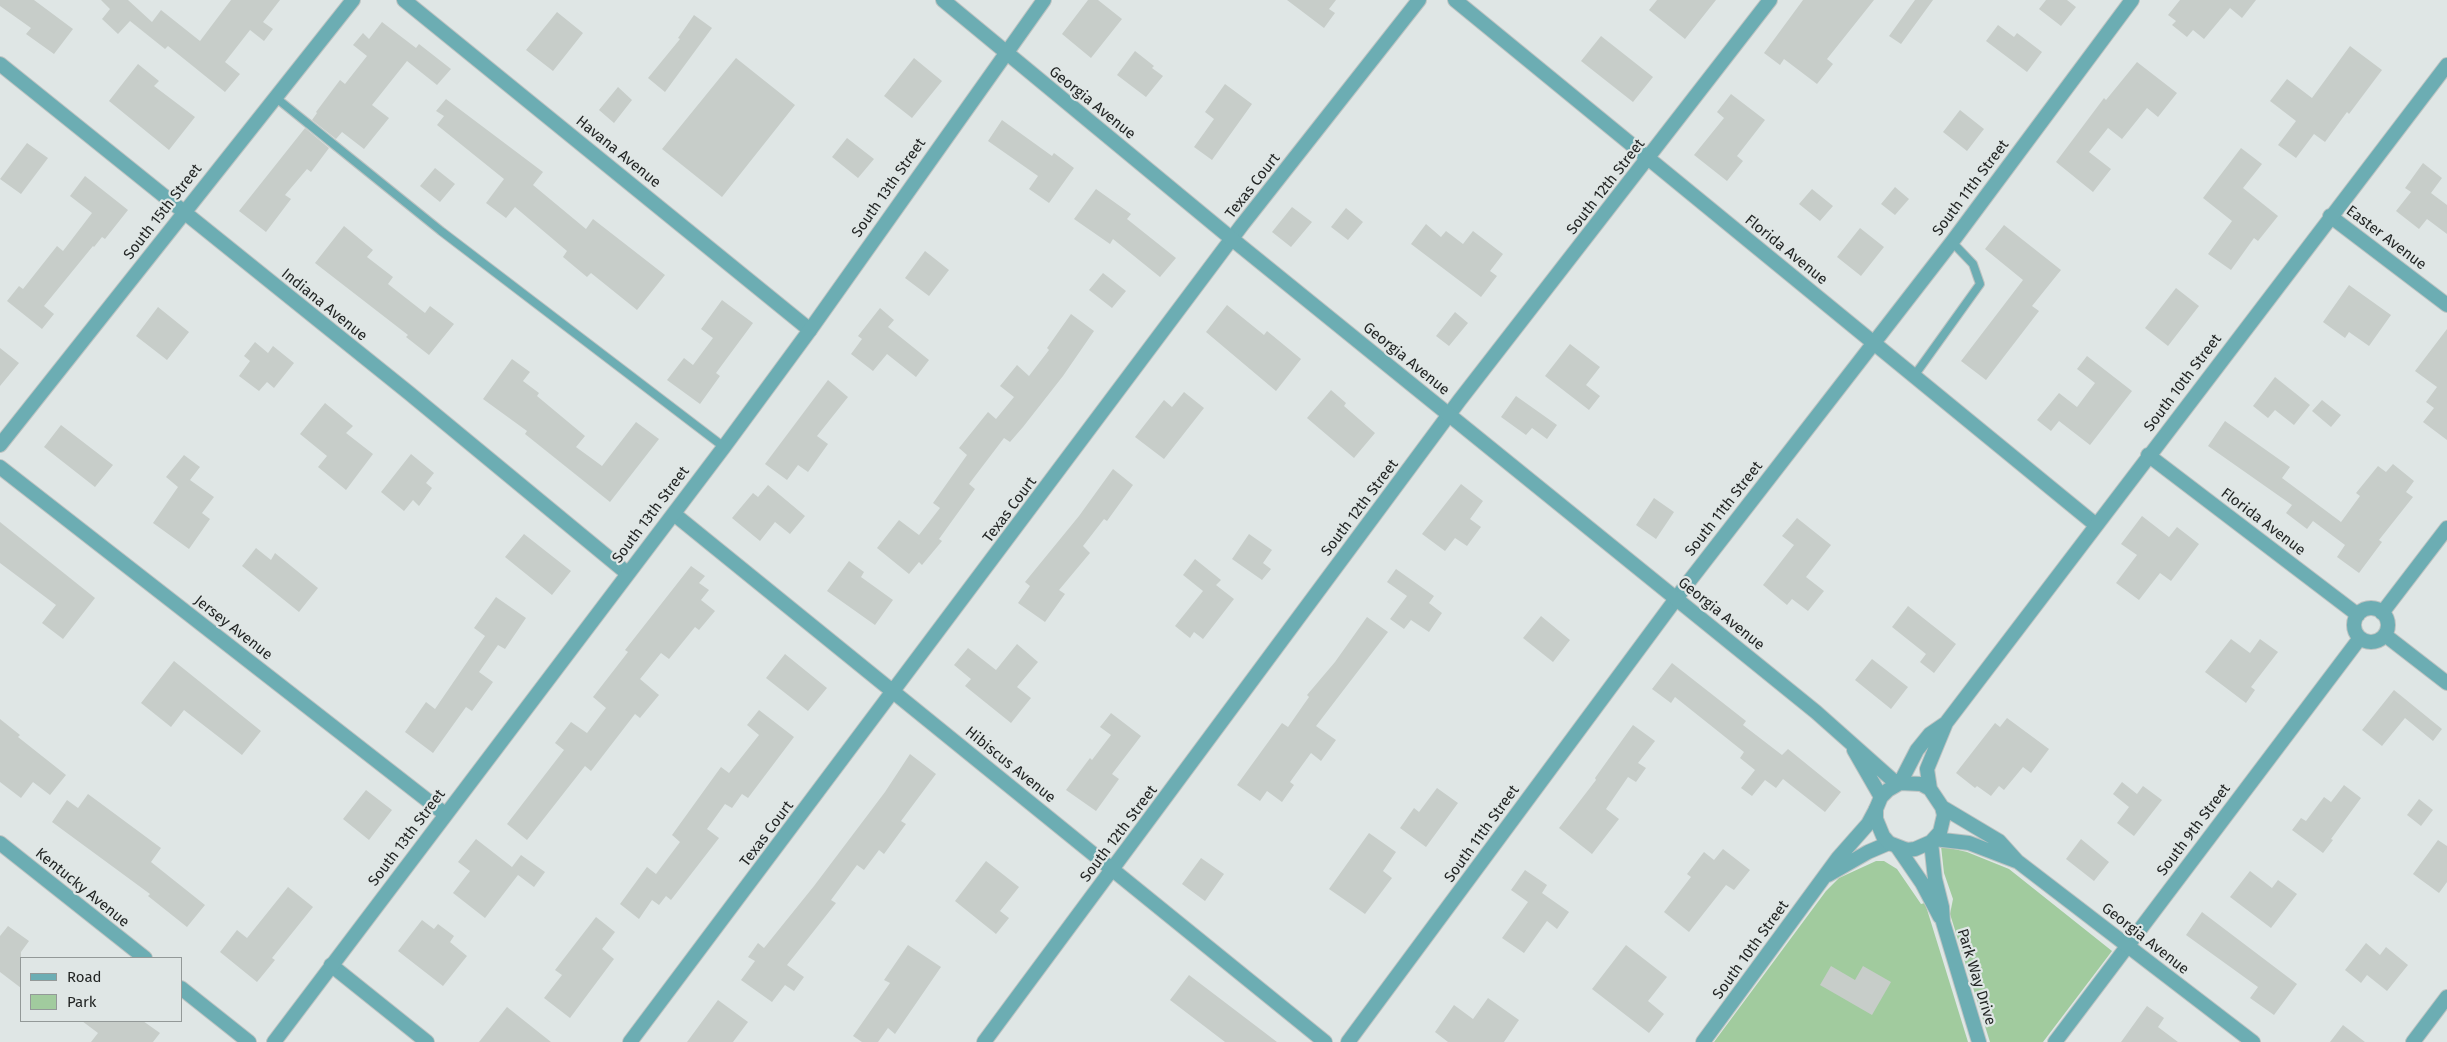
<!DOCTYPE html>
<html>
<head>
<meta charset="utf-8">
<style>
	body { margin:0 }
	#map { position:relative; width:2447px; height:1042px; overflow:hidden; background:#dfe6e5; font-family:"Fira Sans",sans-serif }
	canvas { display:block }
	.legend { position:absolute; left:20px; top:957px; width:162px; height:65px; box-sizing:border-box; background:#dfe6e5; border:1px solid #939998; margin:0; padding:6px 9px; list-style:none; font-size:15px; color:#222524 }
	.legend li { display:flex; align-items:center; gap:10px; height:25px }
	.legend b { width:25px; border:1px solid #939998 }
</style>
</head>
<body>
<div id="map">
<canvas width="2447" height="1042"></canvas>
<ul class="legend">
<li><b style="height:6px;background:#6cadb3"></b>Road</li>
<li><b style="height:14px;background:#a1cb9e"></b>Park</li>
</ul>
</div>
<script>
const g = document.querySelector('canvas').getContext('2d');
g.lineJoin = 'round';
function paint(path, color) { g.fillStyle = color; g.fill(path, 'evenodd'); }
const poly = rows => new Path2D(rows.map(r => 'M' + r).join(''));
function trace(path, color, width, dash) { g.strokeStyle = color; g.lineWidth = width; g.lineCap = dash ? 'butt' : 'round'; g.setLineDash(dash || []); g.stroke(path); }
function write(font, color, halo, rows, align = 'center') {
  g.font = font + ' "Fira Sans",sans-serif'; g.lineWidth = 4.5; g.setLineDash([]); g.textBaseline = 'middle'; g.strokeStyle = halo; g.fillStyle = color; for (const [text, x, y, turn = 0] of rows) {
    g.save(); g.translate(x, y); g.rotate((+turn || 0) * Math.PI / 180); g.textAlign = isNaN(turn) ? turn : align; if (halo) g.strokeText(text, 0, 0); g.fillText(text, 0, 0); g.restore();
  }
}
const green = poly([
	[1941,846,1967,852,2009,869,2112,951,2043,1042,1990,1042,1950,914,1953,899,1944,873],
	[1876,861,1884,861,1897,869,1921,904,1925,903,1968,1042,1714,1042,1826,891,1839,878]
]);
const building = poly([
	[0,0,34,0,73,29,54,54,26,34,31,28,0,6],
	[101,0,128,0,152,22,161,10,200,41,231,0,280,0,263,22,273,29,264,41,250,30,225,62,240,74,225,92,168,46,165,49,130,21,118,34,102,19,110,9],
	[1088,0,1098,0,1122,19,1091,58,1062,34],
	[1287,0,1336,0,1329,9,1335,13,1324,28],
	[1657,0,1716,0,1685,39,1649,10],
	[1803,0,1874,0,1827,59,1833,64,1817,84,1784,59,1780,65,1764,53],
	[1915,0,1933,0,1901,44,1889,36],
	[2046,0,2067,0,2076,7,2061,26,2039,9],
	[2180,0,2256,0,2242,18,2230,8,2204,39,2193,30,2187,37,2172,25,2176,21,2168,15],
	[557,12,583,33,553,71,526,50],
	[694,15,712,28,665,92,648,78,680,39,678,38],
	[382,22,416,48,419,44,451,69,437,85,407,61,372,105,389,118,364,149,342,132,336,139,312,120,317,113,316,112,340,80,345,84,367,56,353,45,363,33,369,39],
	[1998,25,2014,37,2017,33,2042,52,2027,72,1986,41],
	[1601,36,1653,77,1633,102,1581,61],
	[2350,46,2382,70,2349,114,2347,112,2325,142,2314,134,2296,158,2278,145,2296,121,2270,101,2287,79,2312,98],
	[1135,51,1154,66,1152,68,1163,76,1146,97,1117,75],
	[736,58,795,105,722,197,662,149],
	[914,58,942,81,912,118,884,96],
	[2137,62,2177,93,2158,117,2147,108,2122,139,2108,128,2089,152,2111,169,2093,192,2056,162,2104,98,2106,100],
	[138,64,159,81,154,86,195,117,169,150,109,101],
	[1225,84,1252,104,1212,160,1194,147,1214,119,1205,112],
	[618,87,632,100,614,123,599,110],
	[1731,94,1765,120,1737,156,1743,161,1727,181,1694,155,1724,118,1717,112],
	[446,99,543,172,533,185,586,229,593,219,665,275,637,310,591,273,587,277,563,257,567,251,515,207,506,218,486,203,504,179,437,125,444,116,436,111],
	[1960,110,1984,129,1967,151,1943,132],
	[1002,120,1052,156,1054,153,1074,168,1049,203,1029,189,1038,176,988,141],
	[305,128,329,148,311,172,307,169,285,195,291,199,266,232,239,211],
	[847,138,874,159,858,178,832,157],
	[27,143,48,158,21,194,0,179],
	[2241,148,2262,164,2243,188,2278,216,2258,241,2254,238,2231,270,2208,254,2232,221,2203,198],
	[2423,163,2442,178,2431,193,2447,205,2447,234,2427,219,2419,229,2396,211,2411,192,2405,188],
	[435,168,455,184,440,202,420,186],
	[85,176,128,210,105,239,102,237,94,247,93,246,44,306,54,314,42,329,7,301,19,286,23,289,57,246,63,251,92,213,70,196],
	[1895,187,1909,199,1895,215,1881,204],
	[1096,189,1131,214,1127,219,1176,258,1160,277,1113,239,1110,244,1074,219],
	[1812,189,1833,206,1820,221,1799,204],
	[1292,207,1312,222,1291,247,1272,232],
	[1346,208,1363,222,1348,240,1331,227],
	[1426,224,1441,237,1446,231,1463,244,1473,231,1503,254,1490,271,1497,276,1481,297,1411,244],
	[2004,225,2061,270,2032,306,2039,311,1986,380,1961,361,2023,280,1985,249],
	[344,226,373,250,367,257,393,277,388,284,425,313,430,306,454,324,429,355,406,337,408,335,315,263],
	[1860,228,1884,247,1861,276,1837,257],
	[925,251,949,270,929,296,905,278],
	[1103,273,1126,291,1112,308,1089,290],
	[2349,285,2391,315,2369,346,2349,332,2345,338,2323,322],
	[2176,288,2199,306,2168,346,2145,328],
	[722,300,753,323,716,373,720,376,700,404,667,380,684,358,693,365,713,338,701,329],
	[1227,305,1264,335,1267,331,1301,359,1276,391,1206,332],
	[158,307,189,332,167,360,136,336],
	[880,308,894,320,888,327,929,360,916,377,887,354,873,371,851,354,862,339,858,336],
	[1455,312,1468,323,1449,346,1436,336],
	[1071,314,1094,331,1063,376,1023,427,1010,442,1004,438,969,484,975,489,939,539,942,541,922,565,919,562,909,574,877,548,899,520,919,535,940,508,933,503,967,455,959,448,988,412,996,419,1014,397,1000,386,1017,365,1029,376,1049,350,1047,348],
	[2447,329,2447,440,2423,422,2434,408,2426,402,2437,387,2415,371],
	[255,342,268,353,273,346,294,363,274,388,267,382,259,391,239,376,250,361,244,356],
	[1570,344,1600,367,1586,385,1600,396,1589,410,1545,376],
	[0,348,19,363,0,386],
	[2087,356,2132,391,2090,445,2059,421,2051,431,2037,420,2059,393,2077,407,2095,383,2077,369],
	[512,359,530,372,523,381,539,393,537,396,585,436,576,447,602,466,636,422,659,439,610,502,525,434,527,431,483,399],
	[2275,377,2310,405,2294,425,2275,410,2268,418,2253,406],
	[828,380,848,397,817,436,828,444,808,472,798,465,787,480,765,464],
	[1331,390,1346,403,1344,406,1375,433,1354,458,1307,418],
	[1184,392,1204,408,1164,459,1135,437,1164,400,1172,407],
	[1516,396,1557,425,1547,439,1532,428,1526,435,1501,417],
	[2322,400,2341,415,2331,427,2312,411],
	[325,403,353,426,346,433,373,454,346,490,318,467,327,456,300,434],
	[2225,421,2290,467,2282,478,2341,522,2360,496,2356,493,2378,466,2386,472,2393,464,2414,481,2406,492,2413,497,2379,540,2382,542,2359,573,2337,557,2345,545,2313,521,2307,529,2286,513,2292,505,2208,446],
	[61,425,113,465,95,487,44,447],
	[411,454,434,473,426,483,432,488,419,506,413,500,404,511,381,492],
	[184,455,200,467,190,480,214,497,202,513,210,519,189,549,153,523,178,487,166,477],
	[1113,469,1133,485,1107,521,1104,519,1083,546,1090,553,1059,590,1065,594,1045,622,1018,603,1030,586,1025,582,1079,516],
	[1461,484,1483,501,1470,519,1481,527,1467,546,1455,538,1445,551,1422,534],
	[768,485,805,516,790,534,775,522,760,541,732,518,753,493,758,497],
	[1654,498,1674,512,1656,539,1636,525],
	[2142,516,2169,537,2177,527,2199,544,2171,581,2160,573,2139,600,2116,583,2137,555,2121,544],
	[1797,518,1831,545,1806,577,1824,591,1808,611,1792,599,1787,605,1763,585,1794,545,1782,536],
	[0,522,95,598,63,639,42,623,56,605,0,563],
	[524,534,571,571,552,595,505,557],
	[1249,534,1272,550,1263,563,1271,569,1262,580,1232,559],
	[256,548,271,560,275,553,318,588,299,612,242,566],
	[1195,559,1221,580,1216,585,1234,599,1203,639,1194,632,1190,638,1175,626,1203,591,1183,575],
	[849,561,864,572,861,577,893,600,875,625,827,591],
	[691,566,705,576,699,583,709,590,701,600,715,611,699,630,695,627,669,659,661,653,640,679,659,695,640,718,635,714,591,771,585,766,527,840,507,824,564,750,555,743,571,722,587,733,606,708,593,697,628,652,625,650],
	[1396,569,1434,596,1429,603,1442,613,1429,632,1411,620,1404,629,1390,619,1407,596,1387,582],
	[496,597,526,618,505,649,498,645,479,672,493,682,472,711,466,707,433,753,405,732,426,702,435,709,485,636,474,628],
	[1908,606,1956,644,1934,673,1920,662,1926,654,1892,627],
	[1541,616,1570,640,1553,662,1523,638],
	[1367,617,1388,632,1316,726,1336,740,1321,761,1311,753,1290,782,1294,785,1282,802,1267,791,1260,801,1237,785,1282,723,1288,727,1309,697,1307,695,1335,662],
	[2231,639,2250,653,2260,639,2278,652,2251,687,2255,690,2246,703,2205,672],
	[1017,644,1038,662,1017,687,1031,698,1011,723,965,686,971,679,954,665,968,648,996,670],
	[785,654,827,688,808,711,766,678],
	[1872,659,1908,687,1891,709,1855,680],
	[174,661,261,731,242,755,184,710,171,727,141,703],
	[1672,663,1746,721,1743,725,1782,755,1788,749,1841,792,1825,812,1783,779,1776,788,1765,780,1752,796,1741,788,1755,770,1740,758,1744,752,1675,697,1671,703,1652,689],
	[2394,690,2442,729,2433,741,2405,718,2382,746,2362,730],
	[759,710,794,737,748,798,742,794,732,808,725,804,707,829,719,838,671,900,666,896,659,905,652,900,639,919,620,904,647,867,656,874,680,842,672,835,721,767,729,773,759,735,747,725],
	[1111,713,1141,736,1112,774,1119,779,1096,811,1066,790,1090,758,1092,760,1111,735,1100,727],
	[2007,718,2049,749,2031,773,2023,767,2004,790,1999,786,1991,796,1977,786,1975,788,1956,773,1995,723,2000,727],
	[0,719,20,735,18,737,66,775,50,795,33,782,21,798,0,782],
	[1633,725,1655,741,1638,763,1646,768,1636,782,1628,777,1606,809,1619,819,1592,854,1559,828,1596,780,1595,778],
	[910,754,936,774,901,821,906,824,884,854,879,850,864,870,857,865,831,900,836,903,787,965,804,977,794,991,785,985,772,1002,741,980,755,961,748,957,758,943,764,948,814,886,885,792],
	[2122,782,2137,794,2143,786,2162,800,2134,836,2117,823,2129,807,2113,794],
	[2344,785,2361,798,2331,839,2333,840,2323,853,2292,830,2301,818,2306,821,2324,797,2331,802],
	[1437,788,1458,803,1426,847,1400,828,1414,808,1419,812],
	[366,790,392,810,369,840,343,819],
	[88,794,161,848,151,862,205,905,187,927,148,896,150,894,52,822,67,800,78,808],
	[2419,799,2433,810,2421,826,2407,815],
	[1369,833,1396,852,1383,871,1392,878,1365,914,1329,889],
	[476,839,512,867,521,855,545,872,534,887,518,875,485,918,453,893,470,871,458,862],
	[2081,839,2109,862,2094,881,2066,859],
	[2438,840,2447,846,2447,882,2439,893,2413,874],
	[1723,849,1750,870,1734,890,1726,885,1689,932,1664,912,1691,877,1687,874,1704,852,1714,860],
	[1201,858,1224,874,1205,901,1182,884],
	[986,861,1019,887,1000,911,1009,918,996,934,955,901],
	[1525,870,1547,885,1542,893,1569,912,1557,929,1547,921,1524,953,1502,938,1528,902,1511,890],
	[2250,871,2272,888,2278,880,2297,894,2271,928,2230,897],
	[288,887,313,907,272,958,275,960,257,982,220,952,237,930,247,938],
	[2202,912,2297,984,2274,1015,2250,998,2258,987,2186,935],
	[596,917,615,932,602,949,614,959,570,1018,544,998,562,975,555,970],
	[422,920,434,929,438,924,454,936,450,942,467,956,443,986,398,951],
	[8,926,29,941,21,952,21,988,0,972,0,936],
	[2366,943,2380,955,2386,947,2408,965,2387,991,2367,975,2361,983,2345,970],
	[908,945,941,967,895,1034,888,1028,878,1042,862,1042,853,1036,890,983,884,980],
	[1626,945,1667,977,1648,1001,1664,1014,1649,1033,1592,989],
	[1831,966,1855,980,1863,966,1891,982,1872,1015,1820,985],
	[1189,975,1277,1042,1225,1042,1170,1000],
	[1488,998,1519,1020,1504,1042,1448,1042,1435,1032,1454,1005,1473,1019],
	[718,1000,748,1022,733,1042,687,1042],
	[2147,1006,2164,1018,2158,1027,2178,1042,2121,1042],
	[507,1007,551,1042,479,1042],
	[82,1021,143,1021,160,1033,153,1042,91,1042,98,1033],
	[2343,1025,2365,1042,2330,1042]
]);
const service = poly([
	[275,97,441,231,724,447],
	[1914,376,1980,284,1973,264,1952,242]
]);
const minor = poly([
	[404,0,810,330],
	[1455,0,2096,525],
	[0,64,409,393,627,573],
	[2330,216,2447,305],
	[0,445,353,0],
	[2148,455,2358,615],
	[0,467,445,814],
	[674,514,1325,1042],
	'2354 625a17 17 0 1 1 34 0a17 17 0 1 1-34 0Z',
	[2382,613,2447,528],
	[2385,635,2447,683],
	[0,843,145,958],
	[1828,875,1868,852,1889,843],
	[331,965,427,1042],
	[181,988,249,1042],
	[630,1042,1242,225,1419,0],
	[984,1042,1459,401,1770,0],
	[1348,1042,1687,584,1952,242,2132,0],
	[1703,1042,1838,858,1868,824,1876,809],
	[2055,1042,2360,638],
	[2413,1042,2447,997]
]);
const tertiary = poly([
	[943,0,1232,239,1816,712,1897,784],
	[1854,750,1881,797],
	[1900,783,1917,750,1930,734,1946,723],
	[1930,789,1921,784,1900,783,1888,790,1881,797,1876,809,1876,819,1883,836,1889,843,1907,850,1915,849,1931,842,1940,832,1944,815,1942,807,1930,789,1927,769,1946,723,2447,65],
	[1942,807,1999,841,2017,861,2253,1042],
	[1934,839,1969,843,2016,861],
	[1931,842,1935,879,1942,907,1943,922,1979,1042],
	[1898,848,1922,883,1940,917],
	[274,1042,724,447,810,330,1044,0]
]);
const streetNames = [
	["Georgia Avenue",1092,103,39],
	["Havana Avenue",618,152,39],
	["Texas Court",1253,186,-52],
	["South 12th Street",1606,187,-52],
	["South 13th Street",889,188,-55],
	["South 11th Street",1971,188,-53],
	["South 15th Street",163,212,-52],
	["Easter Avenue",2386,238,37],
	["Florida Avenue",1786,250,39],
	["Indiana Avenue",324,305,39],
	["Georgia Avenue",1406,359,39],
	["South 10th Street",2183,383,-53],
	["South 12th Street",1360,508,-53],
	["South 11th Street",1724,509,-52],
	["Texas Court",1010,510,-53],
	["South 13th Street",651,515,-53],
	["Florida Avenue",2263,522,37],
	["Georgia Avenue",1721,614,39],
	["Jersey Avenue",233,628,38],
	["Hibiscus Avenue",1010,765,39],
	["South 9th Street",2194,830,-53],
	["Texas Court",767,834,-53],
	["South 12th Street",1119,834,-53],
	["South 11th Street",1482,834,-54],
	["South 13th Street",407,838,-53],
	["Kentucky Avenue",82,888,39],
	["Georgia Avenue",2145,939,38],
	["South 10th Street",1751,950,-54],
	["Park Way Drive",1976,977,73]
];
paint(green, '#a1cb9e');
paint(building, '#c7cdc9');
trace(service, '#bdc3c2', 10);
trace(minor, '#bdc3c2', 16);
trace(tertiary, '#bdc3c2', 16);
trace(service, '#6cadb3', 8);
trace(minor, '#6cadb3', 14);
trace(tertiary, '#6cadb3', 14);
write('15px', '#222524', '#dfe6e5', streetNames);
</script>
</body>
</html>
